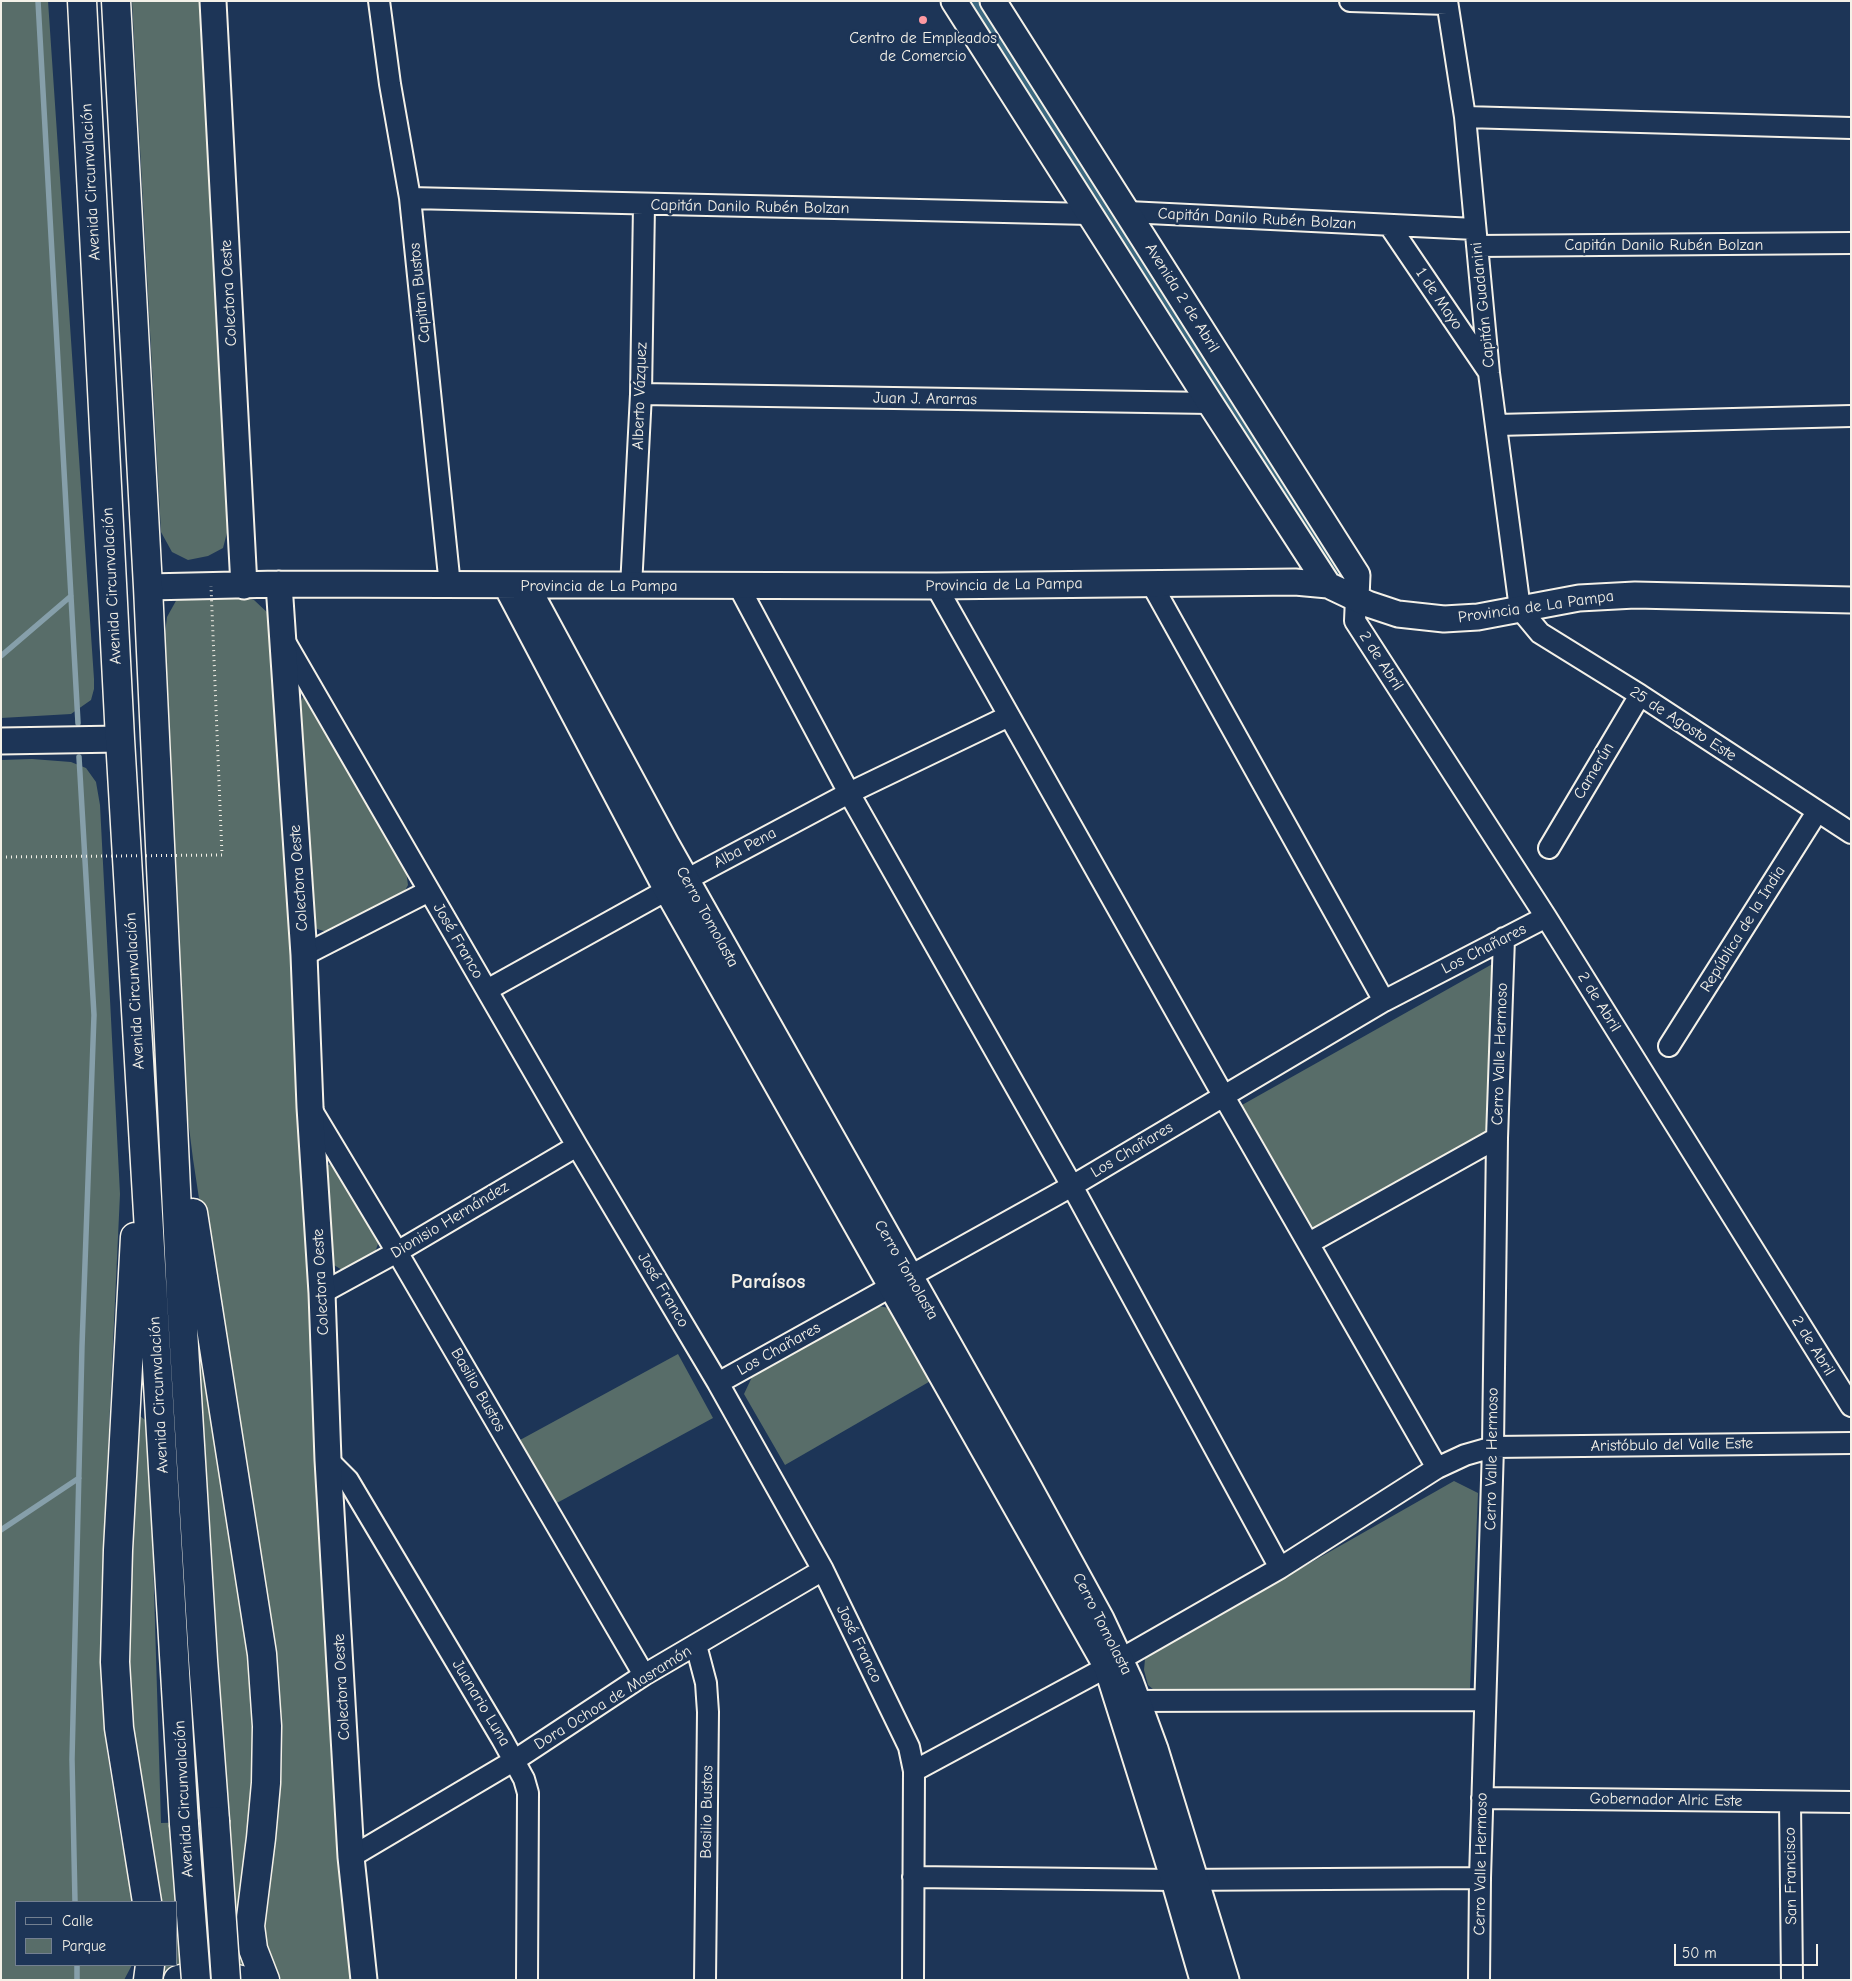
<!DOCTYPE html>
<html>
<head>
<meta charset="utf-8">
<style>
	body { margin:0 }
	#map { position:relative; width:1852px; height:1981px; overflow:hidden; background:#1d3557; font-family:"Comic Neue",sans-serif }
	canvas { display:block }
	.frame { position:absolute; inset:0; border:2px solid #f4f1e8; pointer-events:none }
	.legend { position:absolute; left:15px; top:1901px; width:162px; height:65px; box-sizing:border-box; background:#1d3557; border:1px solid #738091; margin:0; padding:6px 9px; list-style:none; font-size:15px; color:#f4f1e8 }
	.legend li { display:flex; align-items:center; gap:10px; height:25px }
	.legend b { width:25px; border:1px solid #738091 }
	.scale { position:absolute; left:1674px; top:1944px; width:144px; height:22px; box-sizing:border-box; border:2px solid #f4f1e8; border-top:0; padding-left:6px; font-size:15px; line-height:18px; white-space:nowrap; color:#f4f1e8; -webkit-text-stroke:4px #1d3557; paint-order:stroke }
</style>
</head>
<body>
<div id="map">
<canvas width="1852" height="1981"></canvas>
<div class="frame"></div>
<ul class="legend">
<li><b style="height:6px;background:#1d3557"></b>Calle</li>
<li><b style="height:14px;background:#586d69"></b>Parque</li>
</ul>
<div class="scale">50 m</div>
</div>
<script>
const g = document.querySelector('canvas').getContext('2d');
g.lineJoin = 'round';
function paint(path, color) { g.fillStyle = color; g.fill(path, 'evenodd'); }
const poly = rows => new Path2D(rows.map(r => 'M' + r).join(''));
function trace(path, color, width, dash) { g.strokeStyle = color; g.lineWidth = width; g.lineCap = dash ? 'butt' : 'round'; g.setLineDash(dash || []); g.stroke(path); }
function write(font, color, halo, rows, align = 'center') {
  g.font = font + ' "Comic Neue",sans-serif'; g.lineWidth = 5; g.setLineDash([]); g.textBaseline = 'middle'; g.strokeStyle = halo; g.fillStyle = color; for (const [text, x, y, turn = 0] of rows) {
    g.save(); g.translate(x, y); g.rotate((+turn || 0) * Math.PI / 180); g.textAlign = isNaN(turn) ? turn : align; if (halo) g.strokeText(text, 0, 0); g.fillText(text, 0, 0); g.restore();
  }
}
const green = poly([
	[1,1,48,1,94,679,94,689,91,700,71,714,1,718],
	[132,1,201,1,229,525,223,548,208,556,188,560,172,552,161,532],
	[964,1,984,2,1351,574,1338,582],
	[232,593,254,600,270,615,277,643,351,1980,280,1980,271,1967,255,1932,271,1779,244,1494,193,1159,185,1096,163,650,167,617,177,599],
	[304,695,313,696,406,871,408,885,402,896,327,932,317,929,312,921,300,703],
	[32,759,71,762,86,768,96,782,100,805,120,1194,104,1536,101,1666,107,1751,121,1839,134,1902,16,1902,16,1965,132,1965,124,1980,1,1980,1,760],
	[1496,962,1492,1131,1315,1231,1242,1105],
	[334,1163,377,1234,378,1244,374,1255,344,1271,332,1264,325,1166],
	[879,1306,893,1309,934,1379,785,1465,744,1394,752,1377],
	[193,1320,205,1329,259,1716,257,1979,186,1967,163,1974,156,1980,156,1965,176,1965,176,1902,153,1902,121,1677,131,1409,149,1423,161,1823,227,1821],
	[678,1354,713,1418,555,1504,520,1440],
	[1454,1481,1478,1493,1470,1688,1159,1694,1148,1685,1144,1670,1145,1659,1152,1653]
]);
const stream = poly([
	[38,1,78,723],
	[1,656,71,596],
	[1,1530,79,1478],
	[75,1902,72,1759,82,1346,94,1015,79,757],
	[77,1965,77,1980]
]);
const canal = poly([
	[979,7,1342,581]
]);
const minor = poly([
	[379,1,390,84,410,198,450,586],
	[1350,1,1447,4],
	[1447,1,1465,117,1489,373,1520,609,1540,633,1640,695,1851,833],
	[1465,117,1851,128],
	[410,198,1089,214],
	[1128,212,1475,229],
	[1389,225,1488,371],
	[1477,246,1851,243],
	[641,394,1210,403],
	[1497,425,1851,416],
	[1151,583,1384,1001],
	[738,585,849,793,1072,1186,1280,1568],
	[936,586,1223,1095,1437,1468],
	[631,587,641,394,644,205],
	[1356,598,1355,621,1546,917,1851,1406],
	[284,640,577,1146,718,1383,823,1570,909,1747,914,1771,913,1980],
	[1549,848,1640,695],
	[304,955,429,891],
	[487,990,667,890,849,793,1009,716],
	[1669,1046,1817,812],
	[311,1109,397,1252,644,1675],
	[1309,1243,1497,1138],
	[322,1293,397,1252,577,1146],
	[718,1383,1072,1186,1384,1001,1546,917],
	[328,1460,348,1480,502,1739,524,1779,528,1793,527,1980],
	[696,1645,706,1683,708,1712,705,1980],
	[1124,1701,1485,1700],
	[914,1771,1107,1667,1280,1568,1437,1468,1465,1455,1493,1447,1851,1443],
	[1482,1798,1851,1802],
	[1790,1802,1792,1980],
	[351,1857,515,1760,644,1675,823,1570],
	[913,1877,1174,1880,1480,1878],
	[1479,1980,1480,1878,1493,1447,1497,1138,1504,938]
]);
const tertiary = poly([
	[213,1,244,586],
	[954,1,1210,403,1328,585],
	[993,1,1357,575,1356,598],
	[279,584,304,955,310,1107,322,1293,328,1460,351,1857,364,1980],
	[506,585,667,890,1107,1667,1174,1880,1203,1980],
	[526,585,666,844,1021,1473,1101,1619,1130,1681,1155,1749,1226,1980],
	[148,587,279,584,936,586,1295,582,1328,585,1368,604,1398,614,1444,619,1478,617,1579,598,1635,595,1851,600],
	[1,741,120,739]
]);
const secondary = poly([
	[178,1980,195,1975,219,1975,241,1980]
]);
const trunk = poly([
	[82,1,120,739,184,1824],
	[116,1,148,587,181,1297,203,1660,215,1821],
	[193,1213,262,1654,267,1726,266,1783,261,1838,250,1926,253,1949,265,1980],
	[135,1237,118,1550,115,1662,119,1728,147,1902],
	[148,1980,150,1965]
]);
const pathBridge = poly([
	[1,857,222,855,211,586]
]);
const trunkBridge = poly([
	[215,1821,226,1980],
	[184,1824,196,1980]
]);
const markers = [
	[923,20,5,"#ff9aa2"]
];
const poiNames = [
	["Centro de Empleados",923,38],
	["de Comercio",923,56]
];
const streetNames = [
	["Avenida Circunvalación",91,182,-93],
	["Capitán Danilo Rubén Bolzan",750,207,1],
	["Capitán Danilo Rubén Bolzan",1257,219,3],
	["Capitán Danilo Rubén Bolzan",1664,245],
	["Colectora Oeste",229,293,-93],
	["Capitan Bustos",420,293,-96],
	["Avenida 2 de Abril",1182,298,58],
	["1 de Mayo",1439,299,56],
	["Capitán Guadanini",1483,305,-96],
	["Alberto Vázquez",640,396,-88],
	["Juan J. Ararras",925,399,1],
	["Provincia de La Pampa",1004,585,-1],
	["Avenida Circunvalación",112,586,-93],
	["Provincia de La Pampa",599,586],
	["Provincia de La Pampa",1536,607,-8],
	["2 de Abril",1381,661,57],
	["25 de Agosto Este",1683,724,33],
	["Camerún",1594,771,-59],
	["Alba Pena",745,848,-28],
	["Colectora Oeste",299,878,-94],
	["Cerro Tomolasta",707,917,61],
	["República de la India",1743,929,-58],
	["José Franco",458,941,60],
	["Los Chañares",1484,949,-27],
	["Avenida Circunvalación",135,991,-93],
	["2 de Abril",1599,1002,58],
	["Cerro Valle Hermoso",1500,1054,-88],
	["Los Chañares",1132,1150,-31],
	["Dionisio Hernández",450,1220,-31],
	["Cerro Tomolasta",906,1270,60],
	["Colectora Oeste",321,1282,-93],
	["José Franco",663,1290,59],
	["2 de Abril",1813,1346,58],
	["Los Chañares",779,1349,-29],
	["Basilio Bustos",478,1390,60],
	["Avenida Circunvalación",159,1395,-93],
	["Aristóbulo del Valle Este",1672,1445,-1],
	["Cerro Valle Hermoso",1492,1459,-89],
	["Cerro Tomolasta",1102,1624,63],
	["José Franco",859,1644,64],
	["Colectora Oeste",342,1687,-93],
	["Dora Ochoa de Masramón",613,1698,-32],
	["Juanario Luna",481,1703,59],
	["Avenida Circunvalación",184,1799,-93],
	["Gobernador Alric Este",1666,1800,1],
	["Basilio Bustos",707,1812,-89],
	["Cerro Valle Hermoso",1481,1864,-89],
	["San Francisco",1791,1876,-91]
];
const districtNames = [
	["Paraísos",768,1282]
];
paint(green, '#586d69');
trace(stream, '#869faa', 5.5);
trace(canal, '#3d6981', 20);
trace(minor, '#f4f1e8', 24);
trace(tertiary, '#f4f1e8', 29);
trace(secondary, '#f4f1e8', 31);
trace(trunk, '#f4f1e8', 31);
trace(minor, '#1d3557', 20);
trace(tertiary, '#1d3557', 25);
trace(secondary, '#1d3557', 28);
trace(trunk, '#1d3557', 28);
trace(trunkBridge, '#f4f1e8', 31, []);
trace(pathBridge, '#f4f1e8', 3, [1, 4]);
trace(trunkBridge, '#1d3557', 28);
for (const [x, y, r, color] of markers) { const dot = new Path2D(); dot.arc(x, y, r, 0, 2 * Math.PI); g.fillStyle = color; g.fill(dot); trace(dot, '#1d3557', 2); }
write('16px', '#f4f1e8', '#1d3557', poiNames);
write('16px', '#f4f1e8', '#1d3557', streetNames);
write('bold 21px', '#f4f1e8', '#1d3557', districtNames);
</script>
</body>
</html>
